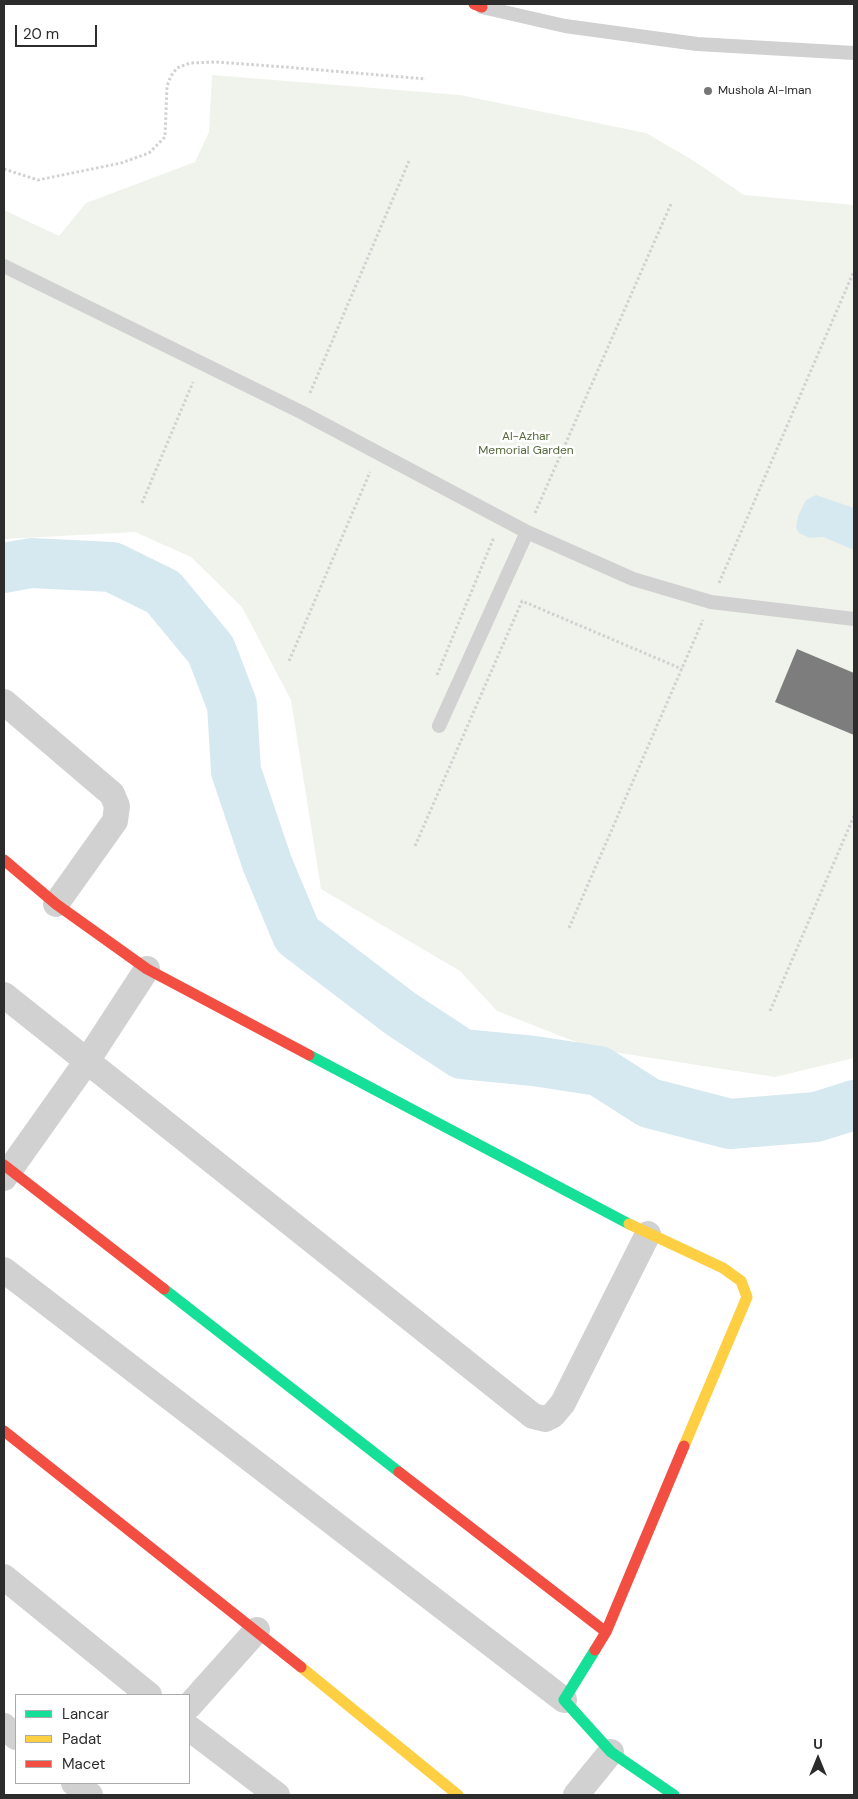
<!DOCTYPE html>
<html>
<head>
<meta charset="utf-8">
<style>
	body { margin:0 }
	#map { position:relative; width:858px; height:1799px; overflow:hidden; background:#fff; font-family:"DM Sans",sans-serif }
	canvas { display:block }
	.frame { position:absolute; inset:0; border:5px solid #2c2c2c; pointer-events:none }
	.legend { position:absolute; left:15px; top:1694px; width:175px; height:90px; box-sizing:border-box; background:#fff; border:1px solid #ababab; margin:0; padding:6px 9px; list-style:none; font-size:15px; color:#2c2c2c }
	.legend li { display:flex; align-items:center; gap:10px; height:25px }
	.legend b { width:25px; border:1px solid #ababab }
	.north { position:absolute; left:793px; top:1734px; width:50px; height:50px; -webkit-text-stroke:4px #fff; paint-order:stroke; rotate:0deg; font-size:14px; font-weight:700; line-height:20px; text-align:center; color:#2c2c2c }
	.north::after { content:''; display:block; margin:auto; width:18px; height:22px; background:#2c2c2c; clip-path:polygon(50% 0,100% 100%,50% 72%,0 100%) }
	.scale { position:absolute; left:15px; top:25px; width:82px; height:22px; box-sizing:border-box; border:2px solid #2c2c2c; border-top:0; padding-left:6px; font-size:15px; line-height:18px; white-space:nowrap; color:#2c2c2c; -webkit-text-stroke:4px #fff; paint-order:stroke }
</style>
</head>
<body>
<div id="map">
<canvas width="858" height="1799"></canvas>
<div class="frame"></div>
<ul class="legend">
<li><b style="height:6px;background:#16e098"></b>Lancar</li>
<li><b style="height:6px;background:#ffcf43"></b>Padat</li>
<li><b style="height:6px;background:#f24e42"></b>Macet</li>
</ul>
<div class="north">U</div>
<div class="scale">20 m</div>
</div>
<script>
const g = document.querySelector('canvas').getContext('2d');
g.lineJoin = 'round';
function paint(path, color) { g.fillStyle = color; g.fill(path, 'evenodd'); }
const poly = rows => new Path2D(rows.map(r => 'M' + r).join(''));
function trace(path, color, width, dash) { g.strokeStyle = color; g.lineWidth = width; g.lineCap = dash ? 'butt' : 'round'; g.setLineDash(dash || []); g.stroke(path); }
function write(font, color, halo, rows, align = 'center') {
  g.font = font + ' "DM Sans",sans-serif'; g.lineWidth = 5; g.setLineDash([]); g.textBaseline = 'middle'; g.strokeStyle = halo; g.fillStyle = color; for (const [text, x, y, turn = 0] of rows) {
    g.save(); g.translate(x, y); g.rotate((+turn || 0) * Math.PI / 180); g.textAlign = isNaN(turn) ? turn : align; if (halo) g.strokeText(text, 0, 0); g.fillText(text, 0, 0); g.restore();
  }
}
const green = poly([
	[212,75,460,95,646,133,694,161,744,195,854,205,854,1058,775,1077,594,1049,497,1011,460,971,321,889,291,700,242,607,191,557,135,532,4,539,4,210,59,236,86,203,195,162,209,132]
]);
const water = poly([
	[816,495,854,508,854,550,823,537,810,538,799,533,796,528,798,516,806,500]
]);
const river = poly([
	[4,568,31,563,112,567,163,592,211,650,232,705,236,771,267,863,297,935,401,1014,462,1054,534,1061,599,1071,649,1103,730,1124,816,1117,854,1105]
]);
const building = poly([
	[797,649,854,673,854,735,775,702]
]);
const path = poly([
	[4,169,38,180,121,163,149,153,165,137,167,86,171,76,177,68,190,63,216,62,285,67,426,79],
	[310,393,409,161],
	[142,503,193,382],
	[535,513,671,204],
	[719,583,854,271],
	[289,661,370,472],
	[437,675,494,537],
	[415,846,522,601,682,669],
	[569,928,703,620],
	[770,1011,854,816]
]);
const lane = poly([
	[482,7,565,26,697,44,854,53],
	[4,266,301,412,527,532,633,579,711,602,854,619],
	[439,726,527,532]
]);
const street = poly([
	[4,702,112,794,117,806,115,821,56,904],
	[4,995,533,1416,545,1419,553,1415,563,1403,648,1234],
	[4,1178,87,1061,147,969],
	[4,1270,564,1700],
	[4,1577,149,1695],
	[189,1706,257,1630],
	[4,1726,16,1737],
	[189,1728,277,1795],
	[74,1783,90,1795],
	[576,1795,611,1752]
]);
const fast = poly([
	[309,1055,629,1224],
	[164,1289,399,1472],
	[595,1650,564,1700,611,1752,674,1795]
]);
const slow = poly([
	[629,1224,723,1268,741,1281,747,1297,684,1446],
	[301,1667,458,1795]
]);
const jam = poly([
	[474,4,482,7],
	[4,860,56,904,147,969,309,1055],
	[4,1165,164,1289],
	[4,1431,301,1667],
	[399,1472,606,1632],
	[595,1650,606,1632,684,1446]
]);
const markers = [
	[708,91,5,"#767676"]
];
const poiNames = [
	["Mushola Al-Iman",718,91]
];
const parkNames = [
	["Al-Azhar",526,437],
	["Memorial Garden",526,451]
];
paint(green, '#f0f3eb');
paint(water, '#d7e9f0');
trace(river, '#d7e9f0', 50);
paint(building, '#7d7d7d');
trace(path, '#d1d1d1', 3, [2.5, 2.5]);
trace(lane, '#d1d1d1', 14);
trace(street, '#d1d1d1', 26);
trace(fast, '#16e098', 11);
trace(slow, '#ffcf43', 11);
trace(jam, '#f24e42', 11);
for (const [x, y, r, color] of markers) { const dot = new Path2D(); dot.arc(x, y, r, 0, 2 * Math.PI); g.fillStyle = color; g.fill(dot); trace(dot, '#fff', 2); }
write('12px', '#2c2c2c', '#fff', poiNames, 'left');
write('12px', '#55673b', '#fff', parkNames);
</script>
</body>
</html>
